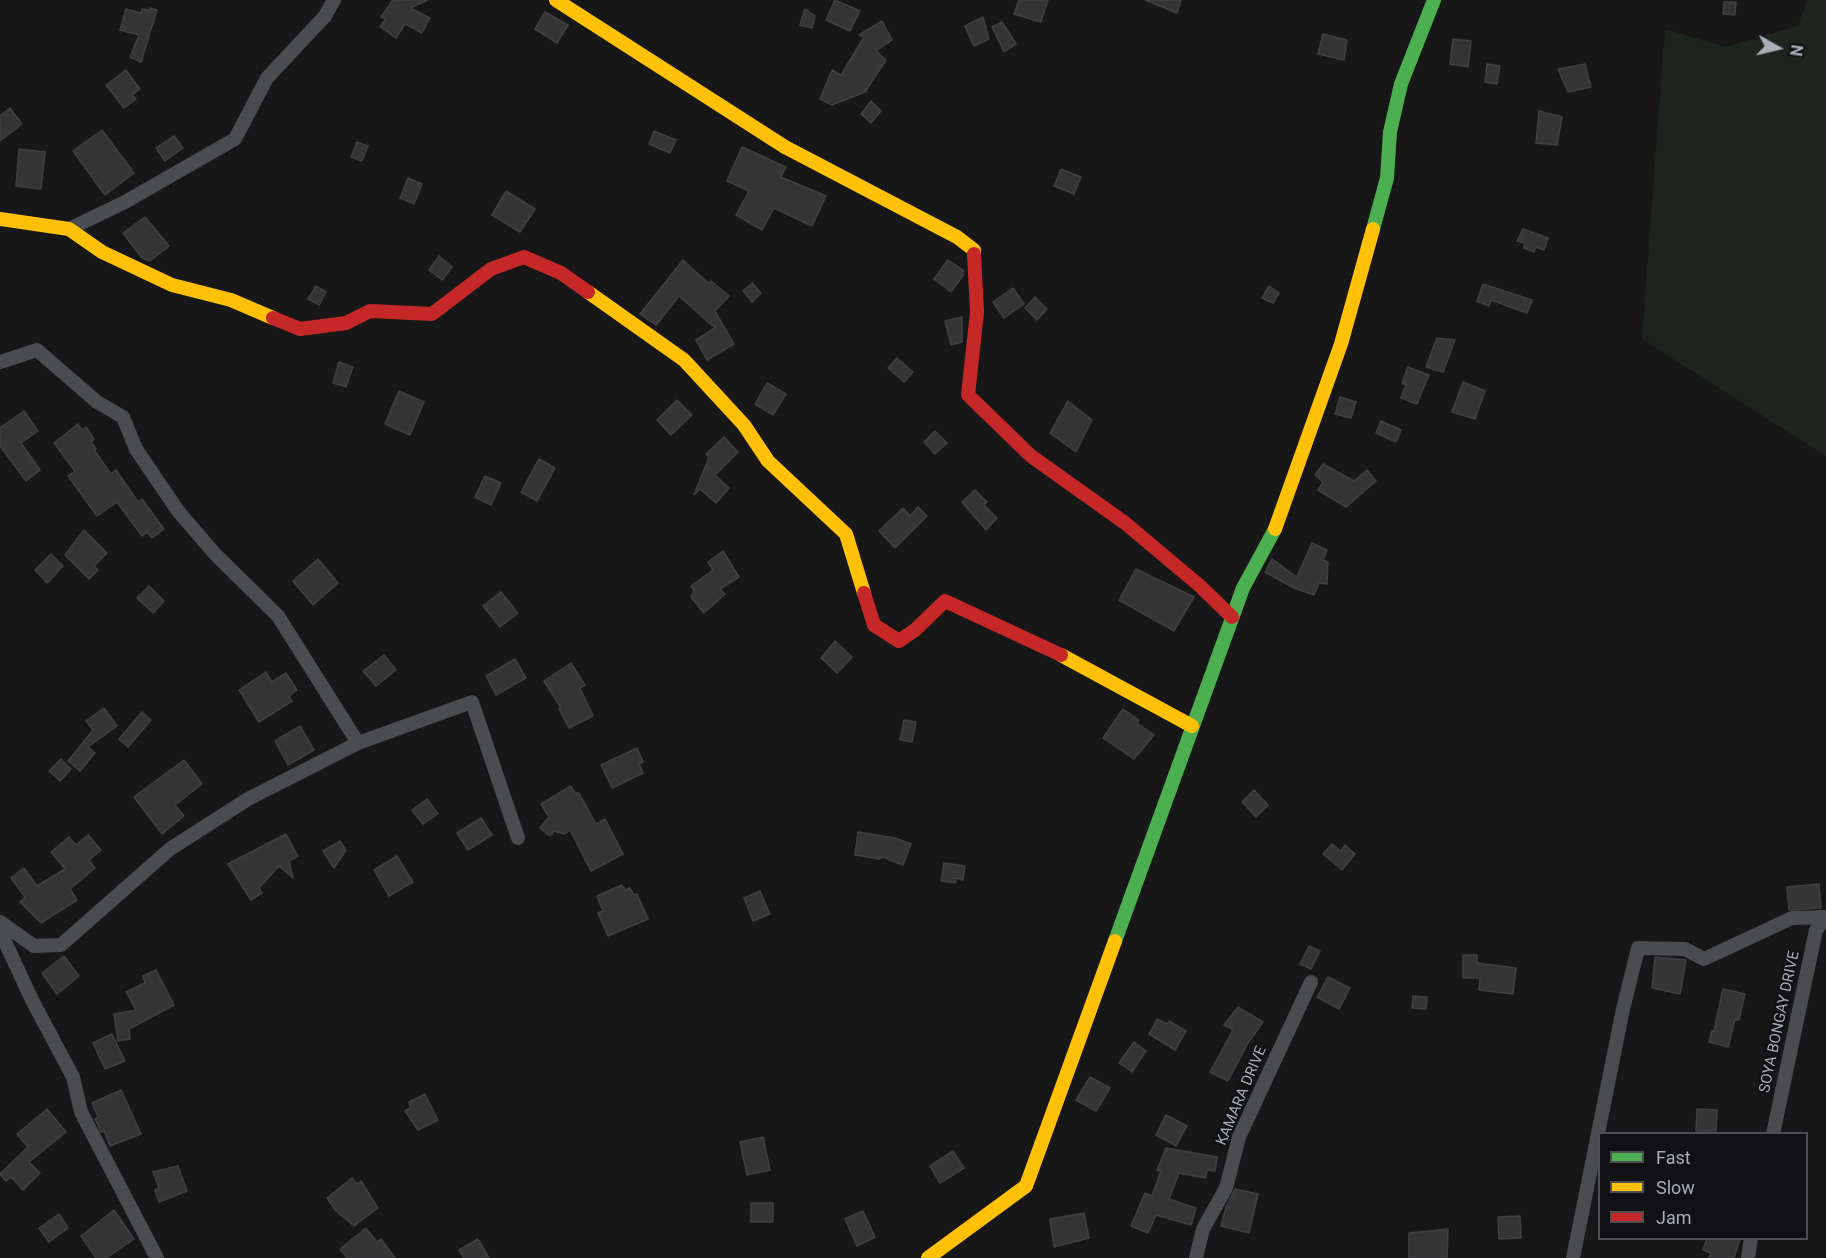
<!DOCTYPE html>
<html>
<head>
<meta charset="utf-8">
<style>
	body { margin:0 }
	#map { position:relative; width:1826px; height:1258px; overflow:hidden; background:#171717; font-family:Roboto,sans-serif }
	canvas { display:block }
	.legend { position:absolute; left:1598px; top:1132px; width:210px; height:108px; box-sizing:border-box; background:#111113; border:2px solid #4d4f55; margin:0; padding:8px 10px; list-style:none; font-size:18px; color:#a8adb8 }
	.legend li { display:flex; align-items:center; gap:12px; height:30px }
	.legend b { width:30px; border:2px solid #4d4f55 }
	.north { position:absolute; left:1748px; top:18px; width:60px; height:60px; -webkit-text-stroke:4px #111113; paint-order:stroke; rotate:98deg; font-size:16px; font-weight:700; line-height:24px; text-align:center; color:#a8adb8 }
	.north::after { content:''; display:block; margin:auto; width:21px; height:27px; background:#a8adb8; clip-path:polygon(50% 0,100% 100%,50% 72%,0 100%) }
</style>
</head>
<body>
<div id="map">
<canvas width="1826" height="1258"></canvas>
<ul class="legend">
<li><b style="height:8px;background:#4caf50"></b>Fast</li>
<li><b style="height:8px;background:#ffc107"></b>Slow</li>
<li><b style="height:8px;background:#c62828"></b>Jam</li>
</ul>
<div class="north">N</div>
</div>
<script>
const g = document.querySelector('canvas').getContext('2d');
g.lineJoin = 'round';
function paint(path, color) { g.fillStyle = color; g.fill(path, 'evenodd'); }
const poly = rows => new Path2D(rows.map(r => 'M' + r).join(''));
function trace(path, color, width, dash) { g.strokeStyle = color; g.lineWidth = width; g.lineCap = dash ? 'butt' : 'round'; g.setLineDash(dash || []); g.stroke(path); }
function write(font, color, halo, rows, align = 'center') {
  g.font = font + ' Roboto,sans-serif'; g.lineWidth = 4.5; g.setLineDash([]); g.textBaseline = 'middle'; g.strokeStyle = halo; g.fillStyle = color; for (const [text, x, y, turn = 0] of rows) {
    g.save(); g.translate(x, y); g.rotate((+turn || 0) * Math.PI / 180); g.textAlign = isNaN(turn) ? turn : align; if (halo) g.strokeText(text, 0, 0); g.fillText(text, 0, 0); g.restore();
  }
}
const green = poly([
	[1807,0,1826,0,1826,456,1642,339,1665,29,1725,47,1798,26]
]);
const building = poly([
	[393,0,428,0,410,8,430,18,422,33,405,24,396,38,380,27,386,19,381,17,393,0],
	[835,0,860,11,850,31,826,20,835,0],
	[1019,0,1048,0,1041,22,1014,14,1019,0],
	[1145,0,1181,0,1177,13,1145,0],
	[1724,2,1736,2,1735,15,1723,14,1724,2],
	[150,8,157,10,141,62,130,57,139,35,120,30,126,9,141,13,142,9,149,10,150,8],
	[805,9,815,16,812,28,800,25,805,9],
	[545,12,568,25,557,43,535,29,545,12],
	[983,17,989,39,974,46,965,26,983,17],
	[882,21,892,40,876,51,886,60,865,92,832,105,820,99,832,70,841,75,864,37,859,35,882,21],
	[1002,22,1016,44,1004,52,992,27,1002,22],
	[1323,34,1347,40,1344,60,1318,54,1323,34],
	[1453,39,1471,41,1468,67,1450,64,1453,39],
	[1487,64,1500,66,1497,84,1485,82,1487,64],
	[1585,64,1591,87,1568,92,1558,69,1585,64],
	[126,70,140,89,132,95,136,99,124,108,106,85,126,70],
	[871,101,881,111,871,123,861,114,871,101],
	[10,108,22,124,0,141,0,116,10,108],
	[1539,111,1562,117,1557,145,1536,143,1539,111],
	[102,130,134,173,105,195,73,151,102,130],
	[654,131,676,140,670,153,649,144,654,131],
	[174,136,183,148,165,161,156,148,174,136],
	[357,142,368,146,362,161,351,157,357,142],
	[742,147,786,167,781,177,826,196,812,226,774,208,762,230,736,215,749,191,727,181,742,147],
	[19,149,45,152,41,189,16,186,19,149],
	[1061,169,1081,177,1074,194,1054,186,1061,169],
	[408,178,422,184,414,204,400,198,408,178],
	[506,191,535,209,520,232,492,215,506,191],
	[145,217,169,246,150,261,142,258,123,233,145,217],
	[1523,229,1548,238,1544,250,1536,247,1534,252,1524,248,1525,243,1517,241,1523,229],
	[439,256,452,267,442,280,429,270,439,256],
	[683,260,709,284,711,281,729,296,715,311,734,344,707,360,696,340,715,328,679,296,656,325,640,314,683,260],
	[948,260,963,270,963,275,951,292,934,279,948,260],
	[752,283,761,293,752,302,743,291,752,283],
	[1483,284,1532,300,1527,313,1491,300,1489,306,1477,301,1483,284],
	[316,286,326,292,319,305,308,299,316,286],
	[1269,286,1279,293,1273,303,1262,298,1269,286],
	[1013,288,1024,304,1004,318,993,302,1013,288],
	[1035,297,1047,309,1037,320,1025,308,1035,297],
	[962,317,962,342,951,345,945,321,962,317],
	[1437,338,1455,340,1443,372,1426,367,1437,338],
	[897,358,913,372,904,382,888,368,897,358],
	[339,362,353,367,346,387,333,383,339,362],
	[1408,367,1429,375,1417,404,1401,398,1406,385,1402,383,1408,367],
	[1463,382,1485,391,1475,419,1452,412,1463,382],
	[767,383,786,394,773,415,755,404,767,383],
	[399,391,424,402,410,435,385,424,399,391],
	[1340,397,1356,402,1351,418,1335,414,1340,397],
	[677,400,692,415,671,435,657,420,677,400],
	[1068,401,1092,420,1076,452,1050,433,1068,401],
	[24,411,38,431,21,443,40,470,26,481,0,446,0,428,24,411],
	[1381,421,1401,430,1396,442,1376,433,1381,421],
	[78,424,82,430,86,427,94,439,91,442,96,449,94,450,111,474,116,470,138,502,142,499,164,529,152,538,147,532,142,536,117,502,97,516,68,476,75,471,54,443,78,424],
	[935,431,947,443,935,454,924,442,935,431],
	[724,437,738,452,715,475,729,488,716,503,700,489,694,495,709,457,706,454,724,437],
	[539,459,555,468,537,501,521,492,539,459],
	[1323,464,1354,481,1367,470,1376,481,1346,507,1318,490,1323,482,1315,475,1323,464],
	[485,476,501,483,491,505,475,497,485,476],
	[975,490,987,502,984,505,997,518,986,530,962,502,975,490],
	[918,507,927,516,895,548,879,531,903,508,910,516,918,507],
	[84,530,107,553,94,566,98,570,89,579,65,555,84,530],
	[1312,543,1327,550,1323,560,1328,562,1327,584,1319,583,1314,595,1294,588,1265,572,1272,559,1297,577,1312,543],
	[723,551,739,577,720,589,725,594,704,613,691,597,694,590,691,586,713,570,708,562,723,551],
	[51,554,63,566,47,583,35,570,51,554],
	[318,559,338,583,313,605,293,581,318,559],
	[1136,569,1194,597,1174,631,1119,600,1136,569],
	[149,586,164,601,153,613,137,598,149,586],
	[501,592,518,613,500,627,483,606,501,592],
	[835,641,852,657,837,673,821,658,835,641],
	[384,655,396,670,376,686,363,671,384,655],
	[515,659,526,678,496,695,486,676,515,659],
	[571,663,585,685,580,688,593,716,569,728,559,709,561,708,544,681,571,663],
	[266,672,272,682,286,673,297,690,289,696,292,701,259,722,239,690,266,672],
	[104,708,117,726,88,747,95,753,80,771,68,761,93,730,86,721,104,708],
	[1123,709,1139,720,1137,723,1154,735,1134,759,1103,738,1123,709],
	[142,712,151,720,128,747,119,739,142,712],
	[904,720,916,722,912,742,900,740,904,720],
	[300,726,314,750,288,765,275,741,300,726],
	[637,748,643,762,639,764,643,773,612,788,601,765,637,748],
	[61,759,71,769,60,781,49,771,61,759],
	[184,760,202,784,175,805,184,816,162,834,134,797,184,760],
	[571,786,575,793,579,793,596,824,605,819,623,854,591,871,570,830,564,834,554,831,550,836,540,828,549,817,541,804,571,786],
	[1254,790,1268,805,1256,817,1242,802,1254,790],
	[427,799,438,814,423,824,412,810,427,799],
	[481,818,492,835,468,850,457,833,481,818],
	[858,832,895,838,911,844,903,865,880,856,880,859,855,855,858,832],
	[286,834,298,856,289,861,293,878,279,866,259,888,262,893,251,900,228,864,286,834],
	[88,835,101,850,89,860,95,868,70,889,77,900,41,923,20,902,25,897,11,878,24,868,37,886,65,869,51,852,69,837,76,845,88,835],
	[340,841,346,850,334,868,323,851,340,841],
	[1332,844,1341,851,1345,845,1355,854,1342,870,1323,854,1332,844],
	[397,856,413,882,389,896,374,870,397,856],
	[944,863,965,866,963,880,956,878,955,883,941,881,944,863],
	[1819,884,1821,908,1789,910,1787,887,1819,884],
	[622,885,625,890,630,888,634,895,637,894,648,919,608,936,598,913,603,911,597,896,622,885],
	[760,891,770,914,753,921,744,898,760,891],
	[1309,946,1320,951,1311,969,1300,964,1309,946],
	[1463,955,1477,955,1477,963,1516,968,1513,994,1479,990,1480,978,1463,978,1463,955],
	[64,956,79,976,57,994,42,973,64,956],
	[1655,957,1686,960,1680,994,1652,988,1655,957],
	[156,970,174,1005,129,1029,130,1039,118,1041,114,1014,136,1010,126,992,145,983,143,976,156,970],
	[1328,977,1350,988,1339,1009,1317,997,1328,977],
	[1723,989,1745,994,1739,1020,1735,1020,1728,1047,1709,1042,1712,1031,1714,1031,1723,989],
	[1413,996,1427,997,1426,1009,1412,1008,1413,996],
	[1238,1007,1263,1022,1248,1043,1228,1081,1210,1072,1232,1032,1232,1029,1224,1025,1238,1007],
	[1157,1019,1167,1024,1169,1021,1186,1031,1175,1050,1149,1034,1157,1019],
	[112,1034,125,1061,105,1069,93,1043,112,1034],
	[1134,1042,1146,1051,1132,1072,1119,1063,1134,1042],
	[1090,1077,1110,1088,1096,1111,1076,1100,1090,1077],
	[121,1090,141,1134,110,1146,104,1131,101,1132,95,1119,98,1117,92,1103,121,1090],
	[425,1094,438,1120,418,1130,405,1111,410,1108,409,1102,425,1094],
	[47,1109,66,1132,29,1162,40,1173,23,1190,11,1177,6,1181,0,1174,28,1147,17,1134,47,1109],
	[1697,1109,1717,1110,1716,1131,1696,1131,1697,1109],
	[1166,1115,1187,1126,1176,1146,1156,1135,1166,1115],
	[763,1137,770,1170,747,1175,740,1142,763,1137],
	[1166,1148,1217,1157,1215,1171,1207,1170,1205,1178,1179,1173,1169,1199,1196,1208,1191,1225,1156,1215,1148,1233,1131,1226,1145,1193,1152,1196,1161,1171,1157,1170,1166,1148],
	[953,1151,964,1168,940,1183,930,1166,953,1151],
	[178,1166,187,1191,159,1202,155,1190,159,1188,153,1172,178,1166],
	[352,1178,357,1184,361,1181,378,1208,354,1226,336,1211,327,1198,352,1178],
	[1235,1189,1258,1194,1249,1233,1221,1226,1226,1207,1235,1189],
	[751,1203,773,1203,773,1222,751,1222,751,1203],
	[114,1210,134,1239,106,1258,96,1258,81,1236,114,1210],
	[863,1211,875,1237,857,1246,845,1219,863,1211],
	[1084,1213,1089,1238,1054,1247,1050,1219,1084,1213],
	[59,1214,68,1228,49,1242,39,1228,59,1214],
	[1520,1216,1521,1238,1499,1239,1498,1217,1520,1216],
	[366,1228,377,1242,381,1239,395,1258,347,1258,340,1249,366,1228],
	[1448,1229,1447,1258,1409,1258,1409,1233,1448,1229],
	[478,1239,489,1258,464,1258,459,1250,478,1239],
	[1707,1239,1740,1239,1734,1258,1709,1258,1711,1253,1703,1250,1707,1239]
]);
const street = poly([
	[69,229,125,202,235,139,267,78,325,16,334,0],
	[0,362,37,350,97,402,123,417,136,449,178,511,215,554,278,616,358,743,472,702,518,838],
	[0,922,34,946,61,945,170,849,248,799,358,743],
	[0,931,32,1000,73,1077,81,1112,157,1258],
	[1773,1134,1816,930,1825,919],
	[1196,1258,1203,1229,1226,1188,1239,1137,1311,982],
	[1573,1258,1623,1009,1638,948,1685,949,1704,959,1792,918,1826,917],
	[1748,1258,1751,1238]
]);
const fast = poly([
	[1373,229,1387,178,1390,132,1401,84,1434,0],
	[1115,941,1243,588,1275,529]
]);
const slow = poly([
	[556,0,785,147,957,237,974,250,974,254],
	[0,219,69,229,102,252,172,285,231,300,273,318],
	[588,292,684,360,744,425,768,461,846,534,864,593],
	[1275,529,1341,344,1373,229],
	[1061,655,1192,726],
	[928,1258,1026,1186,1115,941]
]);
const jam = poly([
	[974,254,977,312,968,395,1031,456,1125,523,1200,586,1232,617],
	[273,318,300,329,346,323,370,311,432,314,491,269,524,257,561,273,588,292],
	[864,593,874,625,899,641,915,630,945,601,1061,655]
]);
const streetNames = [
	["SOYA BONGAY DRIVE",1780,1022,-78],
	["KAMARA DRIVE",1242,1096,-67]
];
paint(green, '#1d241e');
paint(building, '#353536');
trace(building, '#3f4043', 1.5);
trace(street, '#4b4c50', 14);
trace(fast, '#4caf50', 14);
trace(slow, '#ffc107', 14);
trace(jam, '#c62828', 14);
write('15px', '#a8adb8', '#111113', streetNames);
</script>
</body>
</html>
